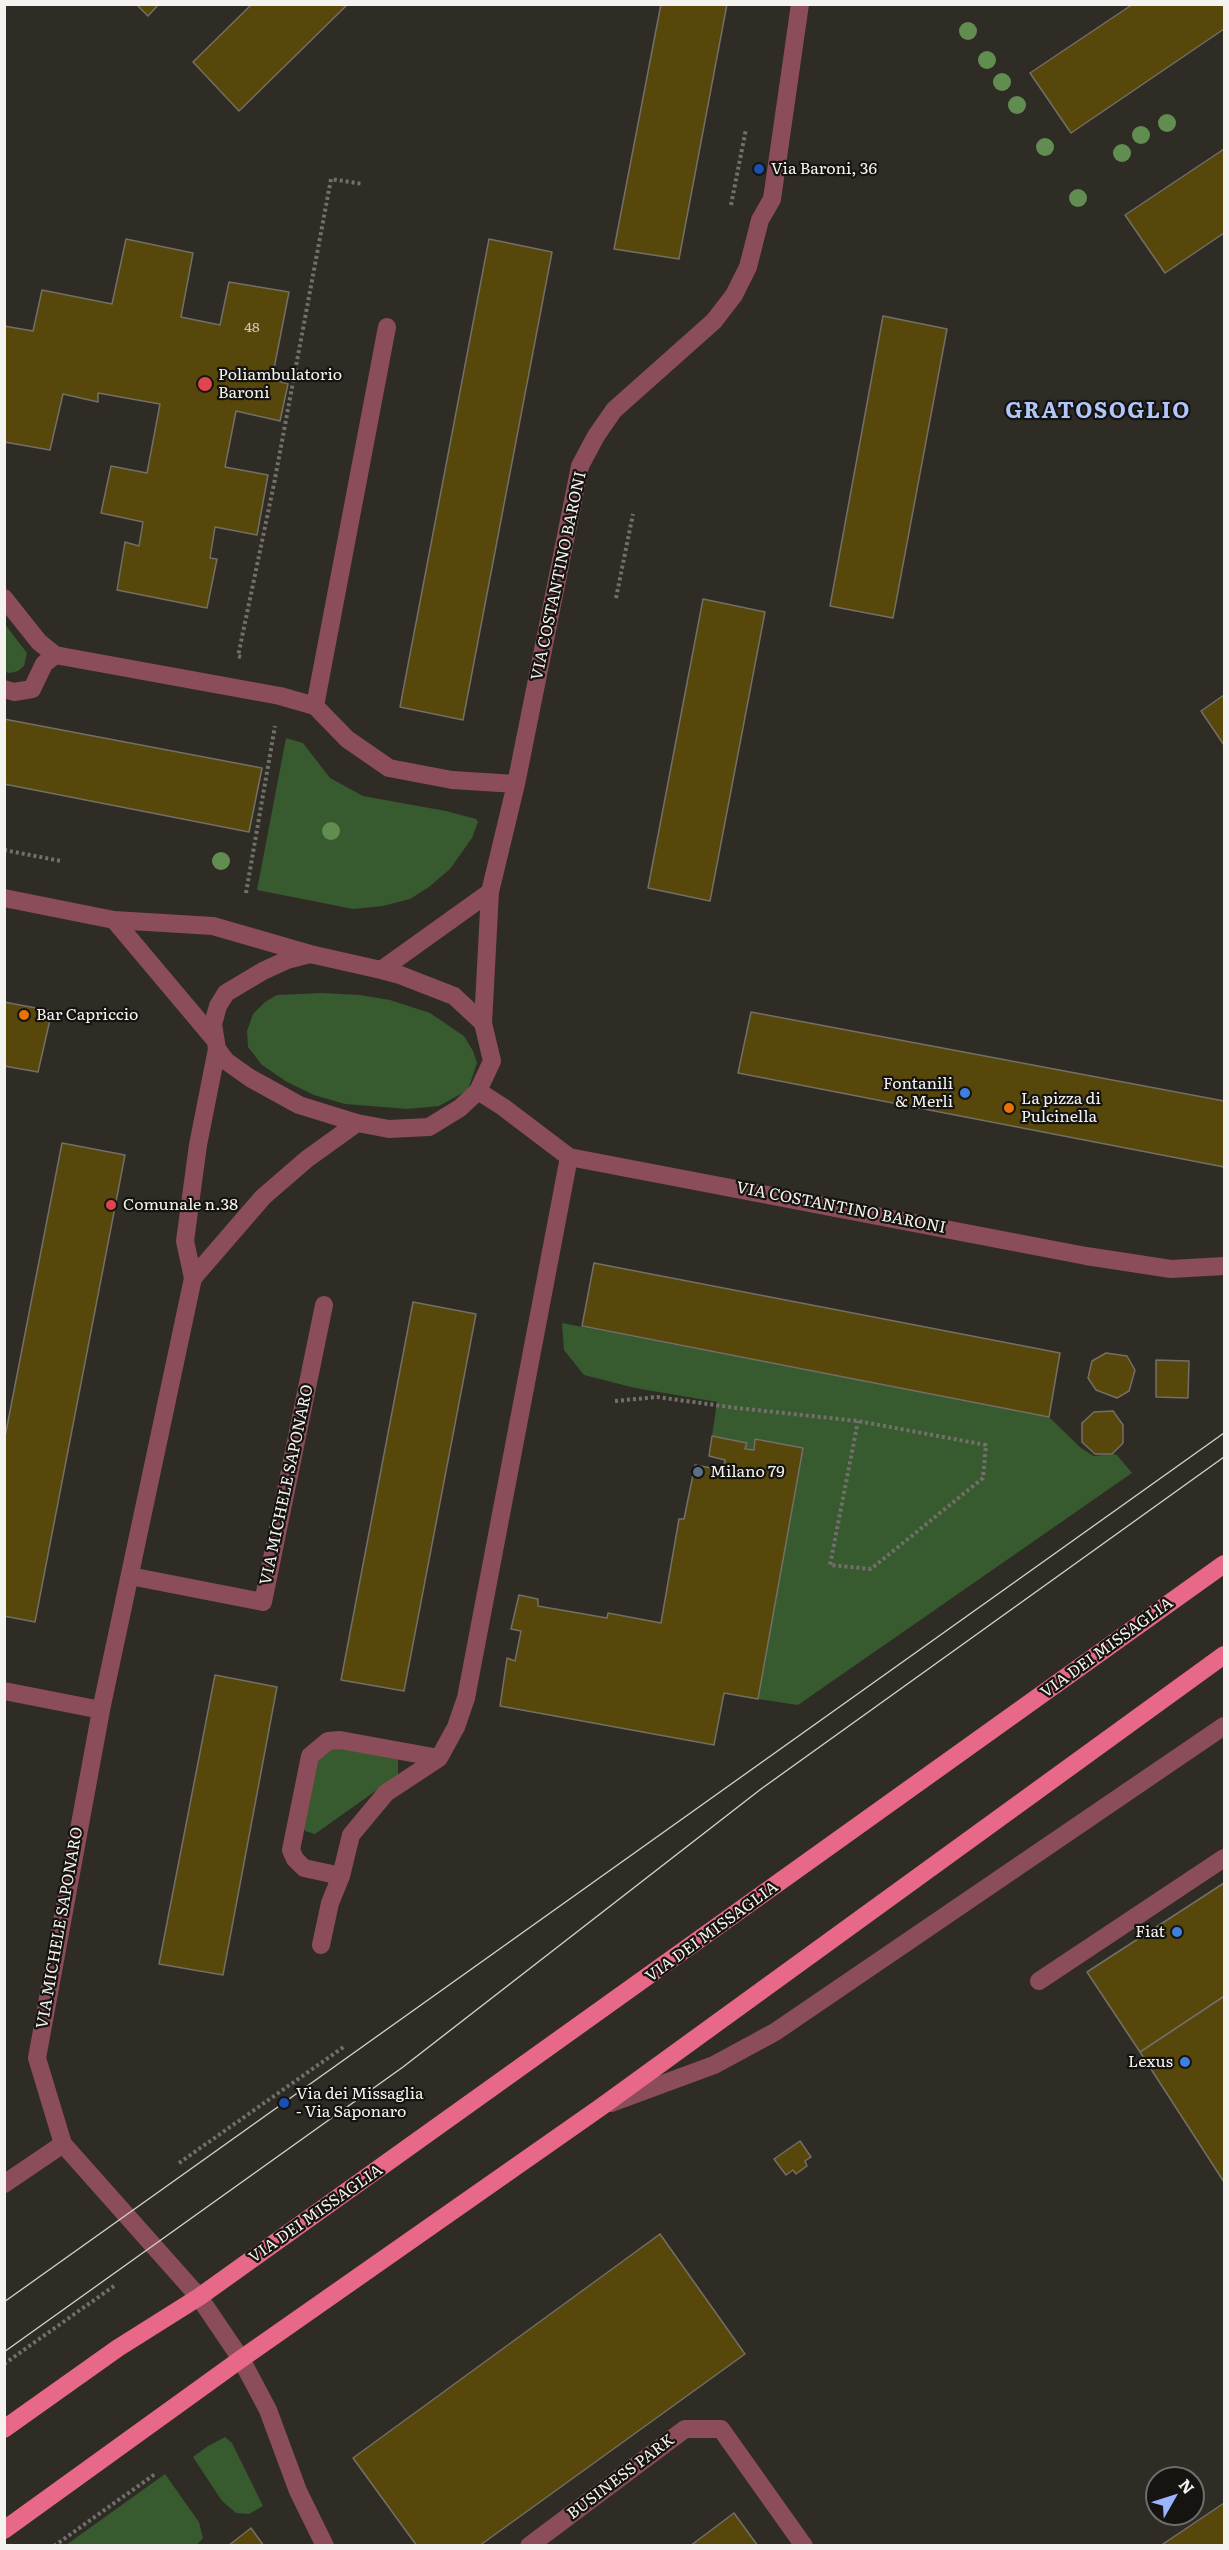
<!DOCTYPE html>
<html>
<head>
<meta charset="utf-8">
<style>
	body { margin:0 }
	#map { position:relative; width:1229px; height:2550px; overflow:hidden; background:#2e2c25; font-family:Literata,serif }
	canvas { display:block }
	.frame { position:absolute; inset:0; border:6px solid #f5f3ef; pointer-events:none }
	.north { position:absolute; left:1145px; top:2466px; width:60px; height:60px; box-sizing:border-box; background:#151411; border:2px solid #6f6d6a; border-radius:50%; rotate:51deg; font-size:16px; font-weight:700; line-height:24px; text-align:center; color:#f5f3ef }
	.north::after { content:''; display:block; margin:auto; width:21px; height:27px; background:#9ab5fd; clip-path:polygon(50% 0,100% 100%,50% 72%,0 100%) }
</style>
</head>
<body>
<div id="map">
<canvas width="1229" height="2550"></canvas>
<div class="frame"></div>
<div class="north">N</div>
</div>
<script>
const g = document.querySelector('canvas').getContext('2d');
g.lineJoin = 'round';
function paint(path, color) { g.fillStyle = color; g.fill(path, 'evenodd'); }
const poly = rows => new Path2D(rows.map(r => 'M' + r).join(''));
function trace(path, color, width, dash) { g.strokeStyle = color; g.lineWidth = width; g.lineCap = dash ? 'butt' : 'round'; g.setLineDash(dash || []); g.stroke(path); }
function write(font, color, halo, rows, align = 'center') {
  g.font = font + ' Literata,serif'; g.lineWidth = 4.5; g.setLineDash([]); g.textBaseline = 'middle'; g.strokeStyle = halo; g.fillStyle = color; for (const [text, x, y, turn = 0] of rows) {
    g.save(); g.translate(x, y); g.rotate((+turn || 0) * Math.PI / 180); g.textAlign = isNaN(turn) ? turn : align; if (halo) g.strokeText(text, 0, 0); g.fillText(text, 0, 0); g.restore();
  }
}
const green = poly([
	[4,623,27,653,24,666,18,671,10,673,5,672],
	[286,738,303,743,330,778,363,796,446,811,476,819,478,822,472,838,450,869,429,887,410,899,383,906,353,909,257,890],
	[322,993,360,995,390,1000,430,1013,464,1036,473,1051,477,1063,468,1090,439,1106,407,1109,345,1104,314,1095,287,1082,262,1065,248,1047,247,1031,253,1014,265,1002,277,995],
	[562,1323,1049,1417,1081,1448,1094,1456,1112,1454,1117,1455,1132,1473,798,1705,758,1699,803,1448,756,1439,754,1450,745,1449,746,1443,712,1436,717,1402,635,1388,584,1375,564,1350],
	[342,1745,398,1758,398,1775,315,1834,305,1831,303,1823,313,1764,329,1748],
	[225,2437,232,2443,263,2506,249,2514,236,2513,222,2501,193,2457,208,2446],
	[165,2474,199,2522,203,2538,197,2545,66,2545]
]);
const building = poly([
	[136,4,159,4,148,16,136,4],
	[252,4,348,4,239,111,193,62,252,4],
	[661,4,727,4,679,259,614,249,661,4],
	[1133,4,1224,4,1224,29,1071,133,1030,73,1133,4],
	[1224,149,1224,233,1165,273,1125,215,1224,149],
	[126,239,193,253,181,317,220,325,229,282,289,292,272,379,288,384,280,421,236,411,225,467,268,475,257,535,215,527,210,558,217,559,207,608,117,590,125,542,139,546,143,522,101,513,111,466,147,473,160,404,98,393,98,402,63,394,50,450,4,442,4,326,33,331,42,290,112,304,126,239],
	[489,239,552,252,463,720,400,707,489,239],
	[883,316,947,329,893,618,830,606,883,316],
	[703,599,765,612,710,901,648,888,703,599],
	[1224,695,1224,745,1201,711,1224,695],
	[4,719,262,768,249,832,4,784,4,719],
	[4,1002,52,1011,38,1072,4,1066,4,1002],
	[751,1012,1224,1101,1224,1167,738,1073,751,1012],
	[62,1143,125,1155,35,1622,4,1616,4,1442,62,1143],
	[594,1263,1060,1353,1049,1417,582,1326,594,1263],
	[413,1302,476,1314,404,1691,341,1680,413,1302],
	[1106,1353,1127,1356,1135,1370,1129,1391,1117,1398,1096,1390,1088,1378,1092,1361,1106,1353],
	[1156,1360,1189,1361,1188,1398,1156,1397,1156,1360],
	[1113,1411,1123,1425,1123,1443,1112,1454,1095,1454,1082,1442,1082,1423,1094,1412,1113,1411],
	[712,1436,747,1443,745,1449,754,1450,755,1439,803,1448,758,1699,724,1693,714,1745,500,1706,507,1658,515,1661,521,1631,511,1629,519,1595,538,1599,538,1606,607,1618,608,1613,661,1623,679,1519,684,1519,695,1465,723,1470,725,1460,709,1456,712,1436],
	[215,1675,277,1687,223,1975,159,1964,215,1675],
	[1224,1883,1224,1996,1140,2052,1087,1972,1224,1883],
	[1223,1997,1224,1999,1224,2182,1140,2052,1223,1997],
	[800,2141,811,2157,805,2161,807,2166,796,2174,793,2170,786,2175,774,2159,800,2141],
	[660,2234,745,2354,479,2546,417,2546,353,2458,660,2234],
	[1224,2503,1224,2546,1160,2546,1224,2503],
	[734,2513,758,2546,690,2546,734,2513],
	[251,2528,264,2546,228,2546,251,2528]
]);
const path = poly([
	[731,205,746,129],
	[616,598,633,514],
	[241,657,238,656,274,484,331,179,363,184],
	[4,850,61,861],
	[246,893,275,726],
	[615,1401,657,1397,737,1408,858,1421,986,1445,983,1478,871,1569,830,1565,858,1421],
	[179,2163,345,2046],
	[4,2364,114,2286],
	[54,2546,155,2474]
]);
const minor = poly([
	[4,598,39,642,55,655,280,696,315,706,347,739,389,768,452,780,516,784],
	[4,689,14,692,32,689,44,664,55,655],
	[315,706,387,327],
	[4,898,114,920,213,926,310,954,381,970,490,892],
	[114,920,215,1040],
	[310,954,287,960,263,971,226,993,218,1006,213,1024,217,1049,226,1061,250,1078,299,1105,357,1123,389,1129,429,1127,460,1108,478,1091,492,1061,483,1023,490,892,516,784,580,466,596,436,614,410,714,321,734,295,748,267,760,220,772,199,800,4],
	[381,970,400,975,454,996,483,1023],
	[217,1049,198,1145,185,1241,193,1278,101,1710,37,2058,63,2144,199,2297,241,2359,268,2410,298,2491,325,2546],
	[478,1091,503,1107,569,1157,1086,1256,1171,1269,1224,1266],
	[193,1278,263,1197,307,1159,357,1123],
	[130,1576,263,1602,324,1305],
	[4,1691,101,1710],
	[341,1876,304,1868,295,1859,291,1850,310,1756,328,1741,340,1740,439,1758],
	[321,1945,330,1903,341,1876,351,1835,386,1793,439,1758,456,1727,466,1698,569,1157],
	[1039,1981,1224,1858],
	[611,2103,714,2065,775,2032,1224,1726],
	[4,2184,63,2144],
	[529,2546,685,2429,721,2429,804,2546]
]);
const major = poly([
	[4,2429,118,2348,199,2297,1224,1564],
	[4,2530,241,2359,601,2107,1224,1655]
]);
const tram = poly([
	[4,2302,1224,1433],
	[4,2352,403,2067,761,1789,1224,1457]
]);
const trees = [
	[968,31],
	[987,60],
	[1002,82],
	[1017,105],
	[1167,123],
	[1141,135],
	[1045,147],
	[1122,153],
	[1078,198],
	[331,831],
	[221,861]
];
const markers = [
	[759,169,6,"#1a4fb4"],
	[205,384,8,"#e0444e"],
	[24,1015,6,"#e8710a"],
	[965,1093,6,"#3f7fe0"],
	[1009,1108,6,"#e8710a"],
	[111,1205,6,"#e0444e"],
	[698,1472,6,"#5c6f8a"],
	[1177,1932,6,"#3f7fe0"],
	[1185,2062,6,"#3f7fe0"],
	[284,2103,6,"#1a4fb4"]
];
const numberNames = [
	["48",252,328]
];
const poiNames = [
	["Via Baroni, 36",771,169],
	["Poliambulatorio",218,375],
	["Baroni",218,393],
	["Bar Capriccio",36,1015],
	["Fontanili",953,1084,"right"],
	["& Merli",953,1102,"right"],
	["La pizza di",1021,1099],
	["Pulcinella",1021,1117],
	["Comunale n.38",123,1205],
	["Milano 79",710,1472],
	["Fiat",1165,1932,"right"],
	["Lexus",1173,2062,"right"],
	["Via dei Missaglia",296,2094],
	["- Via Saponaro",296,2112]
];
const streetNames = [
	["VIA COSTANTINO BARONI",559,576,-78],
	["VIA COSTANTINO BARONI",841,1208,11],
	["VIA MICHELE SAPONARO",287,1485,-78],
	["VIA DEI MISSAGLIA",1107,1648,-36],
	["VIA MICHELE SAPONARO",60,1928,-80],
	["VIA DEI MISSAGLIA",712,1932,-36],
	["VIA DEI MISSAGLIA",316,2214,-35],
	["BUSINESS PARK",621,2477,-37]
];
const districtNames = [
	["GRATOSOGLIO",1098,412]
];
paint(green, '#375a2e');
paint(building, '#58470a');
trace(building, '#726f67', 1.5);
trace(path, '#72706a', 4, [3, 3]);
trace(minor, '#8b4d5a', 18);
trace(major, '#e86887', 18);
trace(tram, '#d0ceca', 1.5);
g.fillStyle = '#618d50';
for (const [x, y] of trees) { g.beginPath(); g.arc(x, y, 9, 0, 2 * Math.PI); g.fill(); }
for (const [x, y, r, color] of markers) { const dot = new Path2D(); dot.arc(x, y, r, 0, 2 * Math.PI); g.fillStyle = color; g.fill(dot); trace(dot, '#151411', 2); }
write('14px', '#cec8b6', null, numberNames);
write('16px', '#f5f3ef', '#151411', poiNames, 'left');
write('16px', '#f5f3ef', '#151411', streetNames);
g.letterSpacing = '1.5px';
write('bold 22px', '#b0c6fc', '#151411', districtNames);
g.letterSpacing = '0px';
</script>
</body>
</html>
